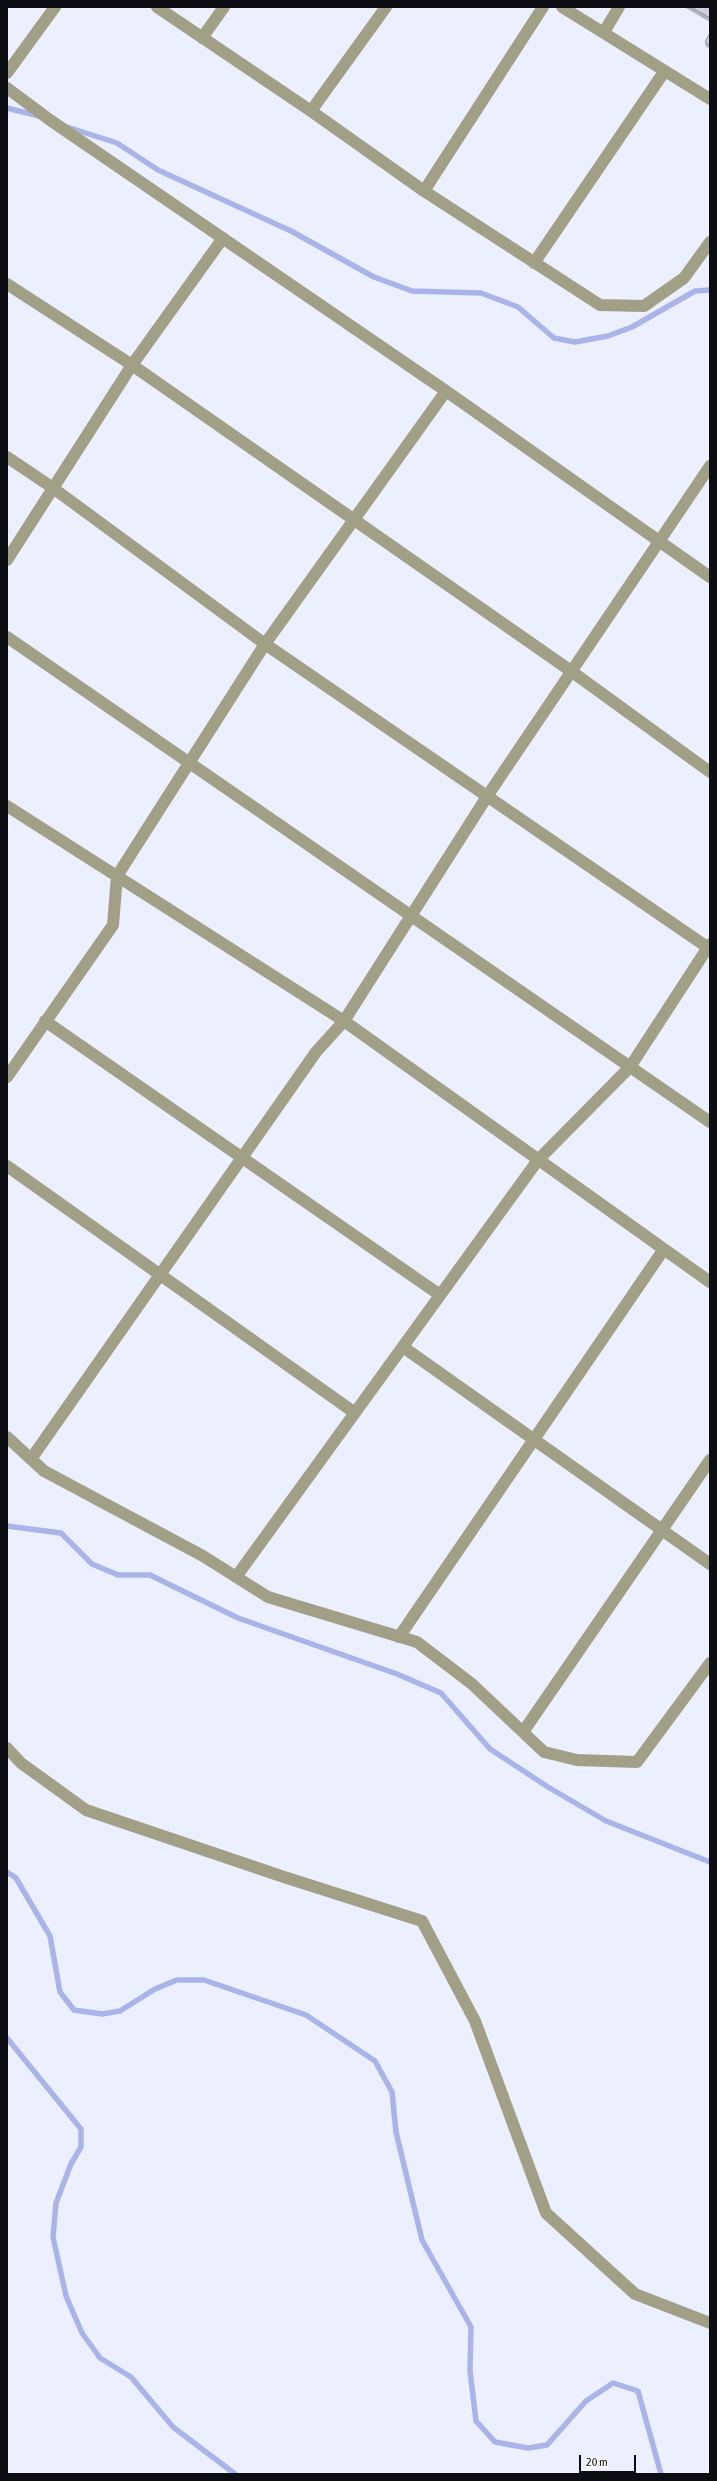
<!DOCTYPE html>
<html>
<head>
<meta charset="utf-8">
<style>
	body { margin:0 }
	#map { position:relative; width:717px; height:2481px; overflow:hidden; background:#eceffe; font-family:"Asap Condensed",sans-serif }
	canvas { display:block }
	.frame { position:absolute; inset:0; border:8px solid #0d0e13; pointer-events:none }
	.scale { position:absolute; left:579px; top:2455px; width:57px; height:18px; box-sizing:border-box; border:2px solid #0d0e13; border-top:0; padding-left:5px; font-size:12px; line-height:14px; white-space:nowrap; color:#0d0e13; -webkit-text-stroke:3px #fff; paint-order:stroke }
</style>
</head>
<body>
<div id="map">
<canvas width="717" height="2481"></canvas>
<div class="frame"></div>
<div class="scale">20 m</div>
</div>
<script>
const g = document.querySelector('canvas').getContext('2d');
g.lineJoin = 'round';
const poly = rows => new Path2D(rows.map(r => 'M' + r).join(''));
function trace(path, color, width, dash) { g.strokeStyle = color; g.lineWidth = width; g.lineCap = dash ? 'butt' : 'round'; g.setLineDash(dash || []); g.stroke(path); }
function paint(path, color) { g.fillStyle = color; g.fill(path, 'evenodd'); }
const stream = poly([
	[7,108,39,116],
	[67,127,117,143,158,170,291,231,374,277,412,291,481,293,518,307,554,338,575,342,608,336,632,327,695,291,710,290],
	[7,1526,61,1533,92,1564,118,1575,150,1575,238,1618,397,1674,441,1693,490,1749,548,1787,606,1821,710,1862],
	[7,1872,16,1878,50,1936,60,1992,74,2010,102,2014,120,2011,155,1989,177,1980,204,1980,306,2015,375,2061,392,2092,396,2132,422,2240,471,2327,470,2371,476,2421,495,2442,528,2448,547,2445,586,2401,613,2383,638,2391,661,2474],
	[7,2038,81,2129,81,2147,71,2164,56,2203,53,2237,66,2296,82,2333,100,2358,131,2377,173,2427,235,2474]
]);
const minor = poly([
	[157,7,311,111,424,191,600,305,644,306,684,278,710,242],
	[562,7,710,99],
	[604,32,619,7],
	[202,38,224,7],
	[7,73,55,7],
	[7,88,50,120,446,391,710,577],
	[311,111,386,7],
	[424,191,543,7],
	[534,263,664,72],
	[7,284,132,365,571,671,710,772],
	[7,457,53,488,265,644,710,949],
	[7,560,132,365,223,238],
	[7,637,710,1122],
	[7,806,344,1021,710,1282],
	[45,1021,440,1295],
	[7,1077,113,925,117,876,265,644,446,391],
	[7,1166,355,1413],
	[403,1347,710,1564],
	[7,1437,44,1471,203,1556,268,1597,417,1642,472,1684,544,1752,577,1760,637,1762,710,1663],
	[31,1459,316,1052,344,1021,488,795,710,466],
	[236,1577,538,1160,630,1067,710,944],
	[399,1637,664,1249],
	[523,1732,710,1460],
	[7,1748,21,1763,86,1810,284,1877,422,1921,475,2021,546,2213,635,2294,710,2323]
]);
const wall = poly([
	[684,7,710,7,710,22],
	[710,33,710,48,706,47,705,42]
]);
const building = poly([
	[691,7,710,7,710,18,691,7],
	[710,33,710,45,705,42,710,33]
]);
trace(stream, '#aab4e8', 5.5);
trace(minor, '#a29f87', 12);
paint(wall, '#b1b4c0');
paint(building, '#ced1df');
trace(building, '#90929c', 1);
</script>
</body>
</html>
